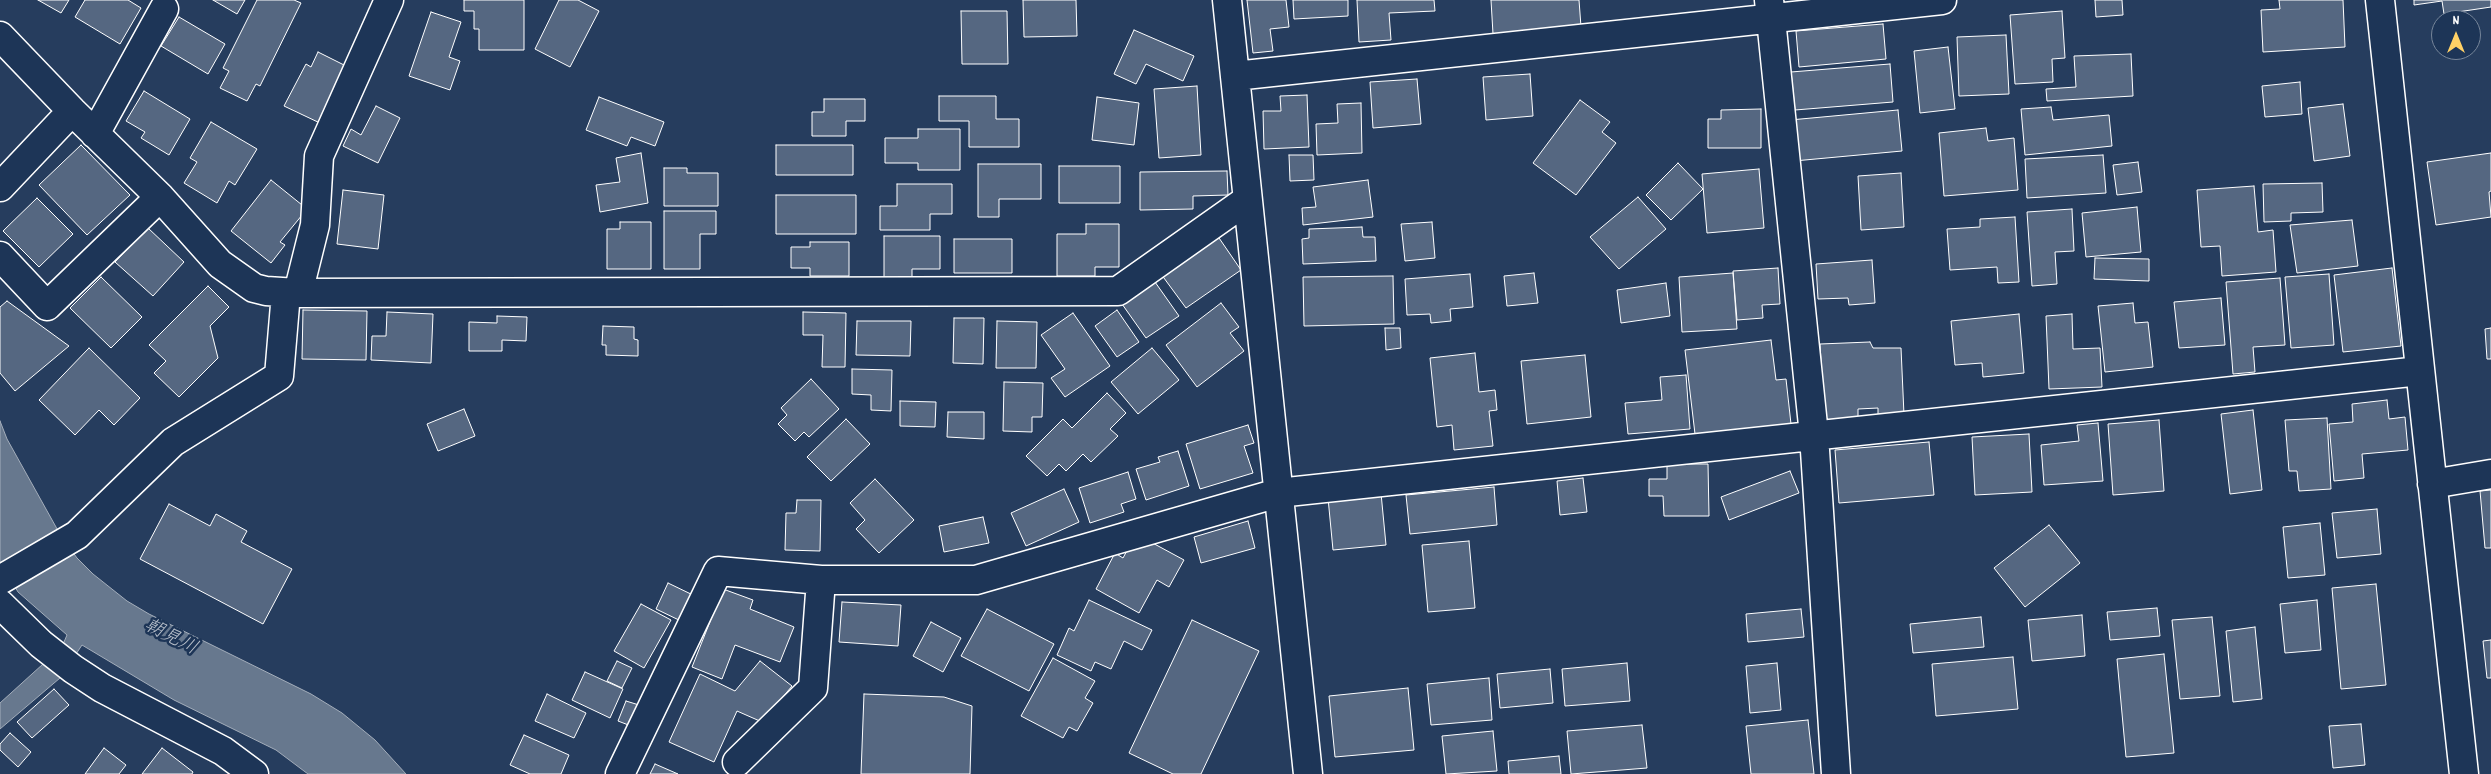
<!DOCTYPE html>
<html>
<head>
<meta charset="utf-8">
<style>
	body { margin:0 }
	#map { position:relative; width:2491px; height:774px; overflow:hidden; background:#263d5e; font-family:Dekko,sans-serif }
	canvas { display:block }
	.north { position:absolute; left:2431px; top:10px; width:50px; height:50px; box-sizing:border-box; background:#1d3557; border:1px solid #77869a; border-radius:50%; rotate:0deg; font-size:14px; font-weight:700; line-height:20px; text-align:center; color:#fff }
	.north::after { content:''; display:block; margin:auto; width:18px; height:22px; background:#ffd166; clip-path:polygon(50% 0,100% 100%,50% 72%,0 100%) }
</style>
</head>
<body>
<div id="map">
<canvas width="2491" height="774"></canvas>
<div class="north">N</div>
</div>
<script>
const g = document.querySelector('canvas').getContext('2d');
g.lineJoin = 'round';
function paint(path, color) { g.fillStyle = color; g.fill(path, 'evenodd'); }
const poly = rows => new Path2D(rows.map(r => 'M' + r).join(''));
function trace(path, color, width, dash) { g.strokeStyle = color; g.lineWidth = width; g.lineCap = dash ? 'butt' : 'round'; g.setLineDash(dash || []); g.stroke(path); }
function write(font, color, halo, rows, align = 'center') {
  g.font = font + ' Dekko,"Klee One",sans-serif'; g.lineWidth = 5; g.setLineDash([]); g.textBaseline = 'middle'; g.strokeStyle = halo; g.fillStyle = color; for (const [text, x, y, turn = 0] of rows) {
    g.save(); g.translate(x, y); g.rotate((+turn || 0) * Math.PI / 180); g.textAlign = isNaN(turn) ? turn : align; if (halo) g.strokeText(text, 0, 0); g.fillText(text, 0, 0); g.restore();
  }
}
const water = poly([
	[0,421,7,439,61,536,77,558,93,574,127,601,149,614,311,694,342,713,375,740,406,774,308,774,276,750,174,700,82,645,60,678,0,729,0,703,43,664,64,642,67,635,18,592,0,561,0,421]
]);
const building = poly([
	[38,0,69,0,61,13,38,0],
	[85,0,128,0,141,8,120,44,75,17,85,0],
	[213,0,245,0,237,14,213,0],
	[257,0,294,0,301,3,260,86,256,84,247,101,220,88,229,71,223,68,257,0],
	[464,0,524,0,524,50,479,50,479,29,474,29,474,11,464,11,464,0],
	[559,0,578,0,599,11,570,67,535,49,559,0],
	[1023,0,1076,0,1077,36,1024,37,1023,0],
	[1247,0,1286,0,1289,27,1270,29,1273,51,1253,53,1247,0],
	[1293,0,1348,0,1348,16,1294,19,1293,0],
	[1357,0,1434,0,1435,11,1389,13,1391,40,1359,42,1357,0],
	[1491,0,1579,0,1581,27,1493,34,1491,0],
	[2095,0,2122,0,2123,15,2096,17,2095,0],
	[2279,0,2343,0,2345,47,2263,52,2261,10,2280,9,2279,0],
	[2414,0,2491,0,2491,7,2444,14,2442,1,2414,5,2414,0],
	[961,11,1007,11,1008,64,962,64,961,11],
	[2062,11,2065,58,2052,59,2053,82,2015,84,2010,15,2062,11],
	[431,12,461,22,449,57,460,61,450,90,409,76,431,12],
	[179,17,225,44,208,74,161,46,179,17],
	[1883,24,1886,59,1799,67,1796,31,1883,24],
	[1134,30,1194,56,1183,81,1146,64,1136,84,1114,74,1134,30],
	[2006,35,2009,94,1959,96,1957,37,2006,35],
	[1948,47,1955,109,1920,113,1914,51,1948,47],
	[318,52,346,66,322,124,284,106,306,64,311,67,318,52],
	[2131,54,2133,96,2047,101,2046,89,2076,87,2074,56,2131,54],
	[1890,64,1893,102,1795,110,1791,72,1890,64],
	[1530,74,1533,116,1486,120,1483,77,1530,74],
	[1417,79,1421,124,1373,128,1370,82,1417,79],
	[2300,82,2302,114,2265,117,2262,86,2300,82],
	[1197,86,1201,155,1159,158,1154,89,1197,86],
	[144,91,190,119,169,155,141,138,145,132,126,121,144,91],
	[1307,95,1309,147,1264,149,1263,111,1281,111,1280,96,1307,95],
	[939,96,996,96,996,119,1019,119,1019,147,969,147,969,121,939,121,939,96],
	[599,97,664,122,655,146,631,137,627,146,586,130,599,97],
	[1097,97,1139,103,1134,145,1092,140,1097,97],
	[824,99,865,99,865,121,846,121,846,136,812,136,812,112,824,112,824,99],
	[1580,100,1610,122,1602,132,1616,143,1576,195,1533,163,1580,100],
	[1361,103,1362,153,1317,155,1316,124,1338,123,1337,104,1361,103],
	[2343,104,2350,156,2314,161,2308,108,2343,104],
	[376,106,400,118,378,163,343,146,351,129,361,135,376,106],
	[2051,107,2053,120,2109,115,2112,146,2025,155,2021,109,2051,107],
	[1761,109,1761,148,1708,148,1708,119,1721,119,1721,110,1761,109],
	[1898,110,1902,151,1794,161,1790,120,1898,110],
	[211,122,257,149,235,185,229,181,217,203,184,183,197,162,190,158,211,122],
	[1986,128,1988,141,2014,138,2018,190,1944,196,1939,133,1986,128],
	[918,129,960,129,960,170,918,170,918,163,885,163,885,138,918,138,918,129],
	[81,145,130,195,87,235,39,185,81,145],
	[776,145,853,145,853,175,776,175,776,145],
	[641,153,648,203,600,212,596,185,620,182,616,158,641,153],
	[2491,153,2491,191,2489,192,2491,217,2436,225,2427,162,2491,153],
	[1289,155,1313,155,1314,180,1290,181,1289,155],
	[2103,155,2106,193,2027,198,2025,159,2103,155],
	[2138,162,2142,192,2117,195,2113,165,2138,162],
	[1678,163,1703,189,1671,220,1646,195,1678,163],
	[978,164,1041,164,1041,199,999,199,999,217,978,217,978,164],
	[1059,166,1120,166,1120,203,1059,203,1059,166],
	[664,168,687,168,687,173,718,173,718,206,664,206,664,168],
	[1759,169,1764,228,1707,233,1702,174,1759,169],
	[1227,171,1228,195,1193,196,1193,209,1140,210,1140,172,1227,171],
	[1901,173,1904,227,1861,230,1858,176,1901,173],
	[271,180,307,209,280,242,285,245,271,263,231,231,271,180],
	[1368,180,1373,217,1303,225,1302,208,1316,207,1313,187,1368,180],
	[2322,183,2323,212,2291,213,2291,221,2264,222,2263,184,2322,183],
	[897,184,952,184,952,214,930,214,930,230,880,230,880,206,897,206,897,184],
	[2254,186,2258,232,2273,230,2276,272,2222,276,2220,246,2201,247,2197,190,2254,186],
	[343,190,384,195,378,249,337,244,343,190],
	[776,195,856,195,856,234,776,234,776,195],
	[1638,197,1666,229,1619,269,1590,237,1638,197],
	[37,198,73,234,39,267,3,231,37,198],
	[2137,207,2141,252,2086,257,2082,213,2137,207],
	[2072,209,2074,251,2055,252,2057,284,2032,286,2027,212,2072,209],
	[664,211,716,211,716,234,700,234,700,269,664,269,664,211],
	[2015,217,2019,282,1998,283,1997,267,1950,270,1947,229,1980,227,1980,219,2015,217],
	[2352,220,2358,266,2297,273,2290,225,2352,220],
	[620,222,651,222,651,269,607,269,607,229,620,229,620,222],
	[1432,222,1435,258,1405,261,1401,224,1432,222],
	[1086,224,1119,224,1119,267,1095,267,1095,276,1057,276,1057,234,1086,234,1086,224],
	[1362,227,1363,237,1375,237,1376,261,1303,264,1302,239,1309,238,1309,229,1362,227],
	[148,228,184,262,153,296,115,262,148,228],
	[1217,235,1241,270,1186,308,1161,274,1217,235],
	[884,236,940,236,940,269,912,269,912,279,884,279,884,236],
	[954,239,1012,239,1012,273,954,273,954,239],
	[810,242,849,242,849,276,810,276,810,268,791,268,791,247,810,247,810,242],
	[2095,258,2149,259,2149,281,2094,279,2095,258],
	[1872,260,1875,303,1849,305,1848,298,1818,299,1816,264,1872,260],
	[1778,268,1780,304,1762,305,1763,318,1737,320,1733,271,1778,268],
	[2392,268,2401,346,2343,352,2334,275,2392,268],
	[1534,273,1538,303,1507,306,1504,276,1534,273],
	[1733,273,1737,329,1682,332,1679,277,1733,273],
	[1470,274,1473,307,1450,309,1451,321,1431,323,1430,314,1407,315,1405,279,1470,274],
	[2329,274,2334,345,2291,348,2285,277,2329,274],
	[1393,276,1394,324,1304,326,1303,277,1393,276],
	[101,277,142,317,111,348,70,308,101,277],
	[2280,278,2285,345,2253,347,2255,372,2233,374,2226,282,2280,278],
	[1155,282,1179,316,1146,338,1122,304,1155,282],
	[1666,283,1670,316,1621,323,1617,290,1666,283],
	[208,286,229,307,210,326,218,358,179,397,154,373,166,361,149,345,208,286],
	[2221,298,2225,345,2179,348,2174,302,2221,298],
	[7,301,69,346,15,391,0,373,0,307,7,301],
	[1221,303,1239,327,1230,333,1244,351,1197,387,1166,345,1221,303],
	[2133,303,2135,323,2148,322,2153,367,2105,372,2098,306,2133,303],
	[303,310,367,311,366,360,302,359,303,310],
	[1117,310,1139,342,1117,357,1095,326,1117,310],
	[387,312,433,314,431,363,371,360,372,336,386,336,387,312],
	[803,312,846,313,845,367,822,367,823,335,803,335,803,312],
	[1073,313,1110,366,1065,397,1051,378,1065,369,1041,335,1073,313],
	[2019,314,2024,373,1983,377,1982,363,1955,365,1951,321,2019,314],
	[2072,314,2073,349,2100,348,2102,387,2049,389,2046,316,2072,314],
	[497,316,527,317,526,341,502,340,502,351,469,351,469,322,497,323,497,316],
	[954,318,984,318,983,364,953,363,954,318],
	[857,321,911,321,910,356,856,355,857,321],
	[997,321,1037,322,1036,368,996,368,997,321],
	[603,326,634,327,634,339,638,340,638,356,606,355,606,345,602,345,603,326],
	[1385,328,1400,328,1401,348,1386,350,1385,328],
	[2491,328,2491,359,2487,359,2485,329,2491,328],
	[1771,340,1776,380,1786,379,1791,424,1695,434,1685,350,1771,340],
	[1870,342,1873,348,1901,348,1904,415,1878,416,1878,408,1858,409,1858,420,1816,421,1814,361,1821,361,1820,344,1870,342],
	[89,348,140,398,114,425,99,410,75,435,39,400,89,348],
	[1152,348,1179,380,1138,414,1111,382,1152,348],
	[1475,353,1479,392,1495,390,1497,410,1489,411,1493,446,1454,450,1452,425,1437,427,1430,358,1475,353],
	[1585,355,1591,417,1527,424,1521,361,1585,355],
	[852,369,892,370,891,411,871,410,871,395,852,394,852,369],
	[1686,375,1690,429,1628,434,1625,403,1662,400,1660,377,1686,375],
	[811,379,839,409,809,437,804,432,795,441,778,424,787,415,781,408,811,379],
	[1004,382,1043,383,1042,417,1032,417,1032,432,1003,431,1004,382],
	[1107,393,1126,413,1110,429,1118,436,1091,462,1083,454,1066,471,1059,464,1047,476,1026,456,1063,419,1072,428,1107,393],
	[2387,400,2389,419,2405,417,2408,450,2362,454,2364,478,2334,481,2329,424,2353,422,2352,404,2387,400],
	[900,401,936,402,935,427,900,426,900,401],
	[464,409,475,436,438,451,427,424,464,409],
	[2253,410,2262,490,2230,494,2221,414,2253,410],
	[948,412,984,412,984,439,947,437,948,412],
	[2327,418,2331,489,2299,491,2297,471,2289,471,2285,420,2327,418],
	[846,419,870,444,831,481,807,457,846,419],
	[2159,420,2164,491,2113,495,2108,424,2159,420],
	[2098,423,2103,481,2044,485,2041,445,2079,441,2077,425,2098,423],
	[1248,425,1254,443,1244,446,1253,473,1200,489,1186,444,1248,425],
	[2029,434,2032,492,1975,495,1972,437,2029,434],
	[1929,442,1934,495,1839,503,1835,450,1929,442],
	[1178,451,1189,486,1146,500,1136,469,1160,462,1158,457,1178,451],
	[1667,464,1708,464,1709,516,1664,516,1663,496,1649,496,1649,479,1667,479,1667,464],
	[1790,471,1799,493,1729,520,1721,497,1790,471],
	[1128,472,1136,499,1121,504,1124,512,1090,523,1079,488,1128,472],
	[1583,478,1587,512,1560,515,1557,481,1583,478],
	[875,479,914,520,879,553,856,529,865,520,850,503,875,479],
	[1494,487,1497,525,1410,534,1406,495,1494,487],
	[1064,489,1079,522,1026,546,1011,513,1064,489],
	[2491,490,2491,548,2485,548,2480,491,2491,490],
	[1381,493,1386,545,1333,550,1328,498,1381,493],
	[797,500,821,500,820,551,785,550,786,513,796,513,797,500],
	[169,504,210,526,216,514,247,531,241,542,292,569,263,624,140,559,169,504],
	[2377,509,2381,554,2337,558,2332,513,2377,509],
	[983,517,989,543,944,552,939,526,983,517],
	[1248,521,1255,548,1201,563,1194,537,1248,521],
	[2320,523,2325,575,2288,578,2283,527,2320,523],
	[2049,525,2080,563,2025,607,1994,568,2049,525],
	[1136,534,1184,560,1169,587,1157,580,1139,613,1096,589,1115,553,1123,558,1136,534],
	[1469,541,1475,608,1428,612,1422,545,1469,541],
	[668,583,695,596,683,622,656,609,668,583],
	[2376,584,2386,685,2341,689,2332,588,2376,584],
	[723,589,753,600,750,609,794,627,780,662,735,645,722,679,692,667,723,589],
	[1089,600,1152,630,1142,650,1124,641,1111,669,1095,662,1091,671,1057,655,1069,628,1074,631,1089,600],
	[2317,600,2321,650,2285,653,2280,604,2317,600],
	[842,602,901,605,898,646,839,642,842,602],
	[641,604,671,620,644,668,614,651,641,604],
	[2157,608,2160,636,2110,640,2107,612,2157,608],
	[987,609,1054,644,1029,691,961,656,987,609],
	[1801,609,1804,637,1748,642,1746,614,1801,609],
	[2082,615,2085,656,2032,661,2028,620,2082,615],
	[1981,617,1984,647,1913,653,1910,624,1981,617],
	[2212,617,2220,696,2180,699,2172,620,2212,617],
	[1192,620,1259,651,1201,774,1173,774,1129,753,1192,620],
	[931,622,961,638,943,672,913,656,931,622],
	[2255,627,2262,699,2233,702,2226,631,2255,627],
	[2491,640,2491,678,2487,678,2483,641,2491,640],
	[2164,654,2174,753,2126,757,2117,659,2164,654],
	[2013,657,2018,709,1936,716,1932,664,2013,657],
	[1053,658,1095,681,1085,698,1093,703,1077,731,1069,727,1063,738,1021,716,1053,658],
	[617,661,632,668,622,688,607,681,617,661],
	[760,661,792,686,762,722,737,711,714,762,669,742,700,674,735,691,760,661],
	[1627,663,1630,701,1565,706,1562,669,1627,663],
	[1777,663,1781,710,1750,713,1746,666,1777,663],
	[1550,669,1553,703,1500,708,1497,674,1550,669],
	[585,672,623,689,610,718,572,700,585,672],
	[1489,678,1492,720,1431,725,1427,684,1489,678],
	[1408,688,1414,750,1335,757,1329,696,1408,688],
	[54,689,69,705,32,738,17,722,54,689],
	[547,694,586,713,574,738,535,721,547,694],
	[864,694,944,697,972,706,970,774,861,774,864,694],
	[626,701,639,705,631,726,618,721,626,701],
	[1808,720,1814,774,1751,774,1746,726,1808,720],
	[2361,724,2365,765,2333,768,2329,726,2361,724],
	[1642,725,1647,768,1571,774,1567,731,1642,725],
	[1493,731,1497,771,1446,774,1442,736,1493,731],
	[10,733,31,752,18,767,0,750,0,744,10,733],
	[524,735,569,755,561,774,530,774,510,765,524,735],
	[104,748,126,765,119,774,85,774,104,748],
	[162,748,193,772,192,774,142,774,162,748],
	[1559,756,1561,774,1509,774,1508,761,1559,756],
	[655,764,678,774,650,774,655,764]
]);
const street = poly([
	[1227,0,1308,774],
	[1769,0,1814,435,1836,774],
	[2380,0,2464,774],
	[0,36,72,111,160,197,220,264,254,288,266,291,298,293,1118,291,1247,200],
	[1235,76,1942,0],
	[95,134,164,9],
	[0,187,72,111],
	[0,256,47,306,160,197],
	[298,293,315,225,319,156,389,0],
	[2432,484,2491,474],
	[0,580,77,535,173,442,279,376,286,293],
	[0,604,41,644,73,669,102,688,223,751,254,774],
	[737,762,813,688,821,580],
	[620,774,718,571,821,580,976,580,1278,493,2420,371]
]);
const waterNames = [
	["朝見川",170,639,27]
];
paint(water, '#67788e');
trace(water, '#a4aebb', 1);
paint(building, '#556781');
trace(building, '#fff', 1);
trace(street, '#fff', 31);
trace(street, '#1d3557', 28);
write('italic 19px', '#bbc2cc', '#1d3557', waterNames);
</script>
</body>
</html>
